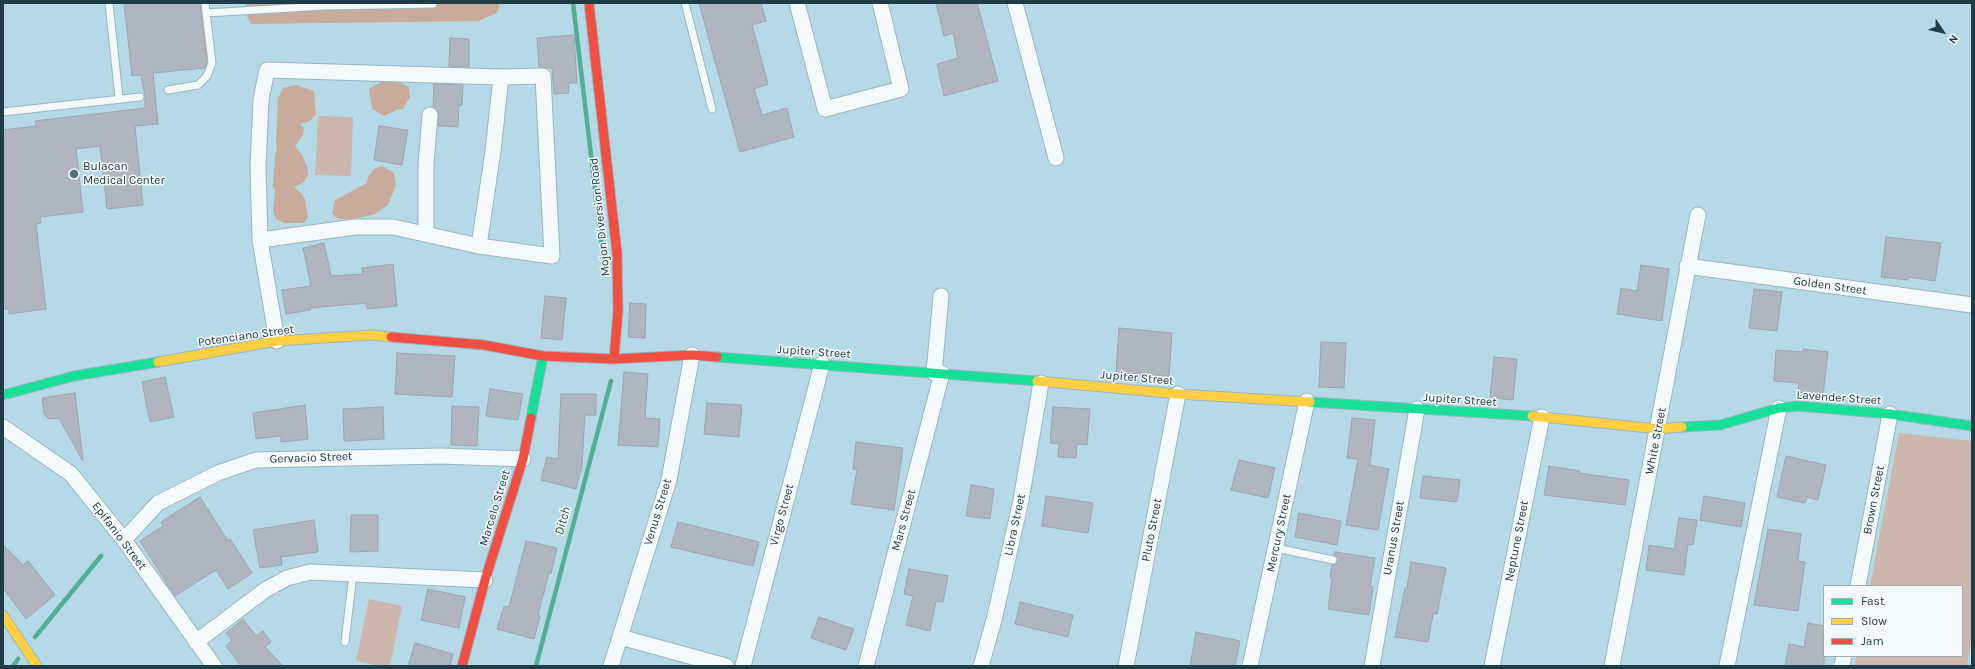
<!DOCTYPE html>
<html>
<head>
<meta charset="utf-8">
<style>
	body { margin:0 }
	#map { position:relative; width:1975px; height:669px; overflow:hidden; background:#b5d9e7; font-family:Karla,sans-serif }
	canvas { display:block }
	.frame { position:absolute; inset:0; border:4px solid #203c46; pointer-events:none }
	.legend { position:absolute; left:1823px; top:585px; width:140px; height:72px; box-sizing:border-box; background:#f3f9fc; border:1px solid #9fadb3; margin:0; padding:5px 7px; list-style:none; font-size:12px; color:#203c46 }
	.legend li { display:flex; align-items:center; gap:8px; height:20px }
	.legend b { width:20px; border:1px solid #9fadb3 }
	.north { position:absolute; left:1923px; top:12px; width:40px; height:40px; -webkit-text-stroke:3px #f3f9fc; paint-order:stroke; rotate:125deg; font-size:11px; font-weight:700; line-height:16px; text-align:center; color:#203c46 }
	.north::after { content:''; display:block; margin:auto; width:14px; height:18px; background:#203c46; clip-path:polygon(50% 0,100% 100%,50% 72%,0 100%) }
</style>
</head>
<body>
<div id="map">
<canvas width="1975" height="669"></canvas>
<div class="frame"></div>
<ul class="legend">
<li><b style="height:5px;background:#16e098"></b>Fast</li>
<li><b style="height:5px;background:#ffcf43"></b>Slow</li>
<li><b style="height:5px;background:#f24e42"></b>Jam</li>
</ul>
<div class="north">N</div>
</div>
<script>
const g = document.querySelector('canvas').getContext('2d');
g.lineJoin = 'round';
function paint(path, color) { g.fillStyle = color; g.fill(path, 'evenodd'); }
const poly = rows => new Path2D(rows.map(r => 'M' + r).join(''));
function trace(path, color, width, dash) { g.strokeStyle = color; g.lineWidth = width; g.lineCap = dash ? 'butt' : 'round'; g.setLineDash(dash || []); g.stroke(path); }
function write(font, color, halo, rows, align = 'center') {
  g.font = font + ' Karla,sans-serif'; g.lineWidth = 3; g.setLineDash([]); g.textBaseline = 'middle'; g.strokeStyle = halo; g.fillStyle = color; for (const [text, x, y, turn = 0] of rows) {
    g.save(); g.translate(x, y); g.rotate((+turn || 0) * Math.PI / 180); g.textAlign = isNaN(turn) ? turn : align; if (halo) g.strokeText(text, 0, 0); g.fillText(text, 0, 0); g.restore();
  }
}
const green = poly([
	[318,116,353,117,351,176,315,175],
	[1899,433,1972,441,1972,636,1967,666,1855,666,1857,656,1962,656,1962,586,1870,586],
	[369,599,402,606,390,666,379,666,356,661]
]);
const forest = poly([
	[247,3,500,3,497,13,478,21,251,24,245,12],
	[384,80,396,81,409,87,410,97,403,109,396,110,384,116,372,109,369,89],
	[296,85,314,91,315,103,316,114,310,121,300,124,304,128,303,135,295,146,302,155,307,166,308,175,303,183,294,187,301,193,305,199,308,218,303,223,284,223,276,219,273,211,275,190,273,187,275,156,277,150,276,143,278,98,283,88],
	[382,166,394,173,396,185,388,205,375,214,354,219,339,219,332,214,335,200,367,183,368,177,374,169]
]);
const stream = poly([
	[573,3,604,265],
	[35,637,101,556],
	[13,666,18,659],
	[536,666,611,381]
]);
const building = poly([
	[124,3,200,3,207,62,205,68,153,73,158,124,135,126,143,205,107,209,100,146,76,149,83,212,40,217,41,223,36,224,46,309,9,314,9,309,3,309,3,130,36,126,35,121,145,108,145,96,141,75,132,76,124,3],
	[699,3,761,3,766,21,752,25,768,84,754,89,762,115,787,108,794,137,740,152,699,3],
	[936,3,977,3,998,81,944,96,937,64,958,58,953,33,944,36,936,3],
	[574,35,577,83,568,83,569,93,554,94,552,68,539,67,537,38,574,35],
	[450,38,469,39,469,67,449,66,450,38],
	[434,84,463,85,462,105,459,105,458,127,438,126,438,112,433,107,434,84],
	[379,126,408,130,402,165,374,160,379,126],
	[1886,237,1941,243,1935,281,1908,277,1908,280,1881,277,1886,237],
	[324,243,331,276,363,274,362,268,393,264,397,306,367,309,366,303,310,308,311,310,286,314,282,290,311,286,303,248,324,243],
	[1641,265,1669,269,1662,321,1617,314,1621,288,1637,291,1641,265],
	[1754,289,1782,292,1777,331,1749,328,1754,289],
	[545,296,566,298,562,340,541,338,545,296],
	[630,303,646,304,645,338,628,337,630,303],
	[1119,328,1172,333,1169,376,1116,373,1119,328],
	[1321,342,1346,343,1344,388,1319,387,1321,342],
	[1803,349,1828,352,1823,395,1798,392,1799,383,1774,381,1776,350,1803,352,1803,349],
	[397,353,455,356,452,397,395,394,397,353],
	[1494,357,1517,359,1513,400,1490,398,1494,357],
	[624,372,648,374,645,418,660,419,658,447,618,445,624,372],
	[165,377,174,417,150,422,142,382,165,377],
	[490,389,523,394,518,420,486,416,490,389],
	[75,393,83,460,82,460,59,418,49,419,44,414,42,398,75,393],
	[561,394,596,394,596,415,585,415,582,465,576,489,541,480,547,457,558,459,561,394],
	[707,403,742,405,739,437,704,434,707,403],
	[305,405,308,439,281,442,281,436,256,439,253,413,305,405],
	[452,406,479,407,477,446,451,445,452,406],
	[383,407,384,439,344,441,343,409,383,407],
	[1053,407,1090,409,1087,445,1077,444,1076,458,1058,457,1059,444,1050,443,1053,407],
	[1352,418,1375,420,1370,465,1389,469,1378,530,1346,525,1358,459,1347,458,1352,418],
	[856,442,903,448,894,510,851,504,857,470,853,469,856,442],
	[1786,456,1826,465,1818,500,1807,497,1805,503,1777,497,1786,456],
	[1239,460,1275,468,1268,498,1231,490,1239,460],
	[1549,466,1580,471,1579,473,1629,480,1625,505,1544,495,1549,466],
	[1423,476,1460,480,1457,502,1420,498,1423,476],
	[971,485,994,489,990,519,966,516,971,485],
	[1046,496,1093,503,1088,533,1042,526,1046,496],
	[1704,496,1745,503,1741,527,1700,520,1704,496],
	[200,497,228,541,230,539,252,573,228,589,216,570,175,596,140,541,163,526,161,522,200,497],
	[1299,513,1341,521,1337,545,1295,537,1299,513],
	[351,515,378,515,378,551,350,552,351,515],
	[1679,518,1697,520,1693,545,1688,544,1684,575,1646,570,1649,545,1674,549,1679,518],
	[314,520,318,552,281,557,282,565,260,568,253,530,314,520],
	[678,522,759,542,753,566,671,547,678,522],
	[1768,529,1801,534,1798,561,1805,562,1798,611,1754,605,1768,529],
	[526,541,557,548,551,574,549,573,538,615,540,616,534,639,497,629,504,606,509,607,526,541],
	[3,545,23,565,28,561,55,595,26,619,3,588,3,545],
	[1335,552,1375,558,1370,586,1373,587,1369,615,1328,609,1332,578,1330,578,1332,565,1336,564,1338,561,1334,555,1335,552],
	[1411,562,1446,568,1437,614,1433,614,1428,642,1395,637,1405,588,1407,588,1411,562],
	[909,569,948,576,943,602,936,601,930,631,906,625,913,596,904,594,909,569],
	[428,589,465,597,459,628,421,620,428,589],
	[1020,602,1073,615,1068,637,1015,624,1020,602],
	[819,617,854,629,846,650,811,638,819,617],
	[243,619,256,636,263,631,271,642,265,647,283,666,241,666,226,646,232,640,226,633,243,619],
	[1808,623,1824,626,1824,666,1785,666,1789,644,1804,647,1808,623],
	[1196,632,1240,641,1235,666,1190,666,1196,632],
	[415,643,453,654,450,666,408,666,415,643]
]);
const lane = poly([
	[109,3,119,98],
	[685,3,712,109],
	[206,13,324,6,433,4],
	[168,90,198,85,207,76,212,63,205,3],
	[3,112,140,97],
	[1276,548,1333,560],
	[345,642,353,574]
]);
const street = poly([
	[797,3,825,109,901,89,880,3],
	[1015,3,1056,158],
	[426,233,426,164,430,115],
	[260,240,355,227,393,227,479,246,552,256,543,76,501,77,267,70,261,100,258,166,260,240,277,341],
	[479,246,493,151,501,77],
	[1687,266,1972,305],
	[934,373,941,296],
	[3,427,71,474,124,540,214,666],
	[124,540,158,503,218,473,256,460,441,456,523,459],
	[1858,586,1890,414],
	[620,637,726,666],
	[196,642,265,590,287,578,310,572,485,580],
	[611,666,669,480,692,355],
	[743,666,822,364],
	[866,666,942,373],
	[981,666,995,616,1021,500,1041,383],
	[1126,666,1178,394],
	[1250,666,1307,401],
	[1372,666,1417,409],
	[1492,666,1542,417],
	[1612,666,1698,215],
	[1727,666,1779,408],
	[1842,666,1844,656]
]);
const fast = poly([
	[717,357,1037,381],
	[3,395,74,376,158,362],
	[1310,402,1532,416],
	[531,418,543,356],
	[1682,427,1720,425,1779,408,1798,406,1890,414,1972,426]
]);
const slow = poly([
	[158,362,277,341,372,335,391,337],
	[1037,381,1178,394,1310,402],
	[1532,416,1658,429,1682,427],
	[3,615,37,666]
]);
const jam = poly([
	[589,3,617,253,618,311,614,359],
	[391,337,484,345,543,356,614,359,692,355,717,357],
	[462,666,485,580,523,459,531,418]
]);
const markers = [
	[74,174,5,"#54737e"]
];
const poiNames = [
	["Bulacan",83,167],
	["Medical Center",83,181]
];
const streetNames = [
	["Mojon Diversion Road",600,217,-96],
	["Golden Street",1830,286,8],
	["Potenciano Street",246,336,-8],
	["Jupiter Street",814,352,4],
	["Jupiter Street",1137,378,5],
	["Lavender Street",1839,398,4],
	["Jupiter Street",1460,400,4],
	["White Street",1656,441,-79],
	["Gervacio Street",311,458,-2],
	["Brown Street",1874,500,-79],
	["Marcelo Street",495,508,-73],
	["Venus Street",658,512,-73],
	["Virgo Street",782,515,-75],
	["Mars Street",904,520,-75],
	["Libra Street",1015,525,-78],
	["Pluto Street",1152,530,-79],
	["Mercury Street",1279,533,-78],
	["Epifanio Street",119,536,53],
	["Uranus Street",1394,538,-80],
	["Neptune Street",1517,541,-79]
];
const waterNames = [
	["Ditch",563,521,-75]
];
paint(green, '#cdb6ab');
paint(forest, '#c9ab9c');
trace(stream, '#52ae96', 4.5);
paint(building, '#afb5c1');
trace(building, '#9da4af', 1);
trace(lane, '#99b6c1', 9);
trace(street, '#99b6c1', 17);
trace(fast, '#99b6c1', 11);
trace(slow, '#99b6c1', 11);
trace(jam, '#99b6c1', 11);
trace(lane, '#f4f9fb', 7);
trace(street, '#f4f9fb', 15);
trace(fast, '#16e098', 9);
trace(slow, '#ffcf43', 9);
trace(jam, '#f24e42', 9);
for (const [x, y, r, color] of markers) { const dot = new Path2D(); dot.arc(x, y, r, 0, 2 * Math.PI); g.fillStyle = color; g.fill(dot); trace(dot, '#f3f9fc', 1.5); }
write('12px', '#203c46', '#f3f9fc', poiNames, 'left');
write('12px', '#203c46', '#f3f9fc', streetNames);
write('italic 13px', '#24513f', '#f3f9fc', waterNames);
</script>
</body>
</html>
